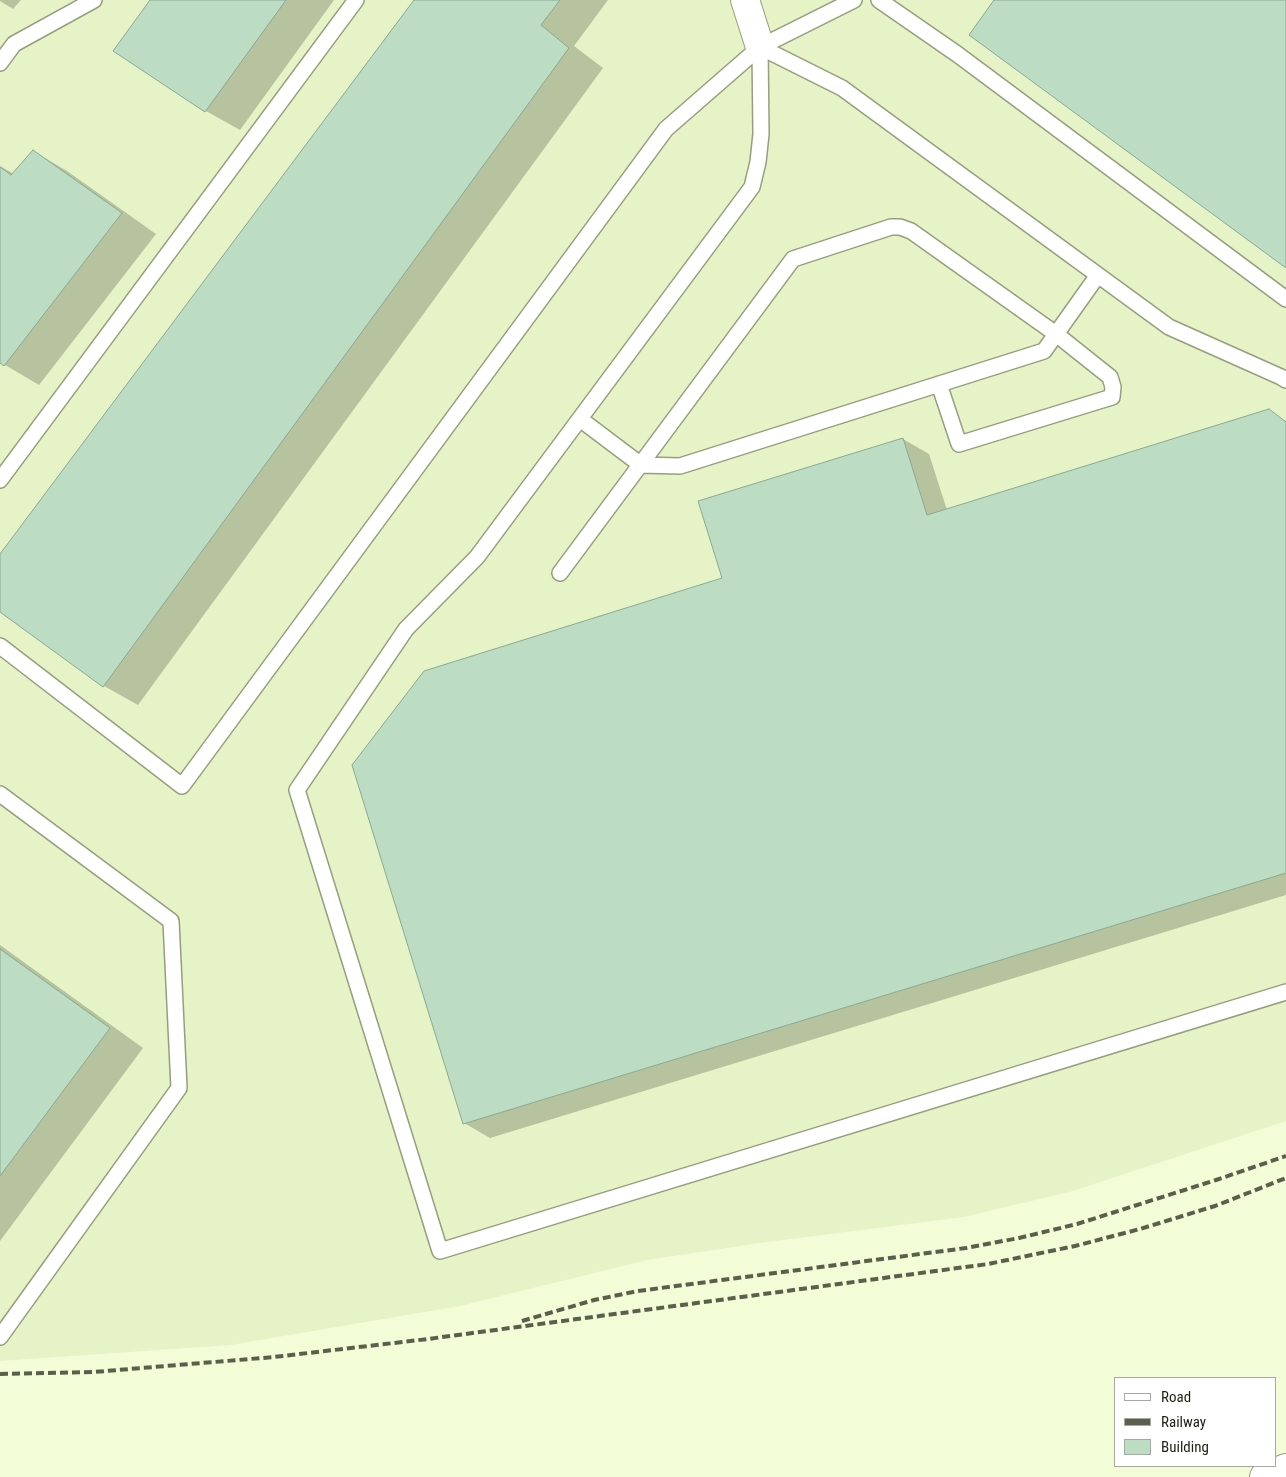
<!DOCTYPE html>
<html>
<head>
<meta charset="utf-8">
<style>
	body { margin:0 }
	#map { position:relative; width:1286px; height:1477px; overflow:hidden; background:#f2fdd8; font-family:"Roboto Condensed",sans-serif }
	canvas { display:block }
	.legend { position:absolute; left:1114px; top:1377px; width:162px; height:90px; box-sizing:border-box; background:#fff; border:1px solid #a6a8a3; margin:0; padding:6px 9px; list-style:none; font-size:15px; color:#212518 }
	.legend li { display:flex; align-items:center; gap:10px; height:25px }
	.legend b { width:25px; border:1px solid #a6a8a3 }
</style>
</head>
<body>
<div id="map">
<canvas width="1286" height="1477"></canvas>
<ul class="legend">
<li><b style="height:6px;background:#fff"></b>Road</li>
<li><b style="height:6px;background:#595f4b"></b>Railway</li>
<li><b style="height:14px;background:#bcddc3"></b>Building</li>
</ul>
</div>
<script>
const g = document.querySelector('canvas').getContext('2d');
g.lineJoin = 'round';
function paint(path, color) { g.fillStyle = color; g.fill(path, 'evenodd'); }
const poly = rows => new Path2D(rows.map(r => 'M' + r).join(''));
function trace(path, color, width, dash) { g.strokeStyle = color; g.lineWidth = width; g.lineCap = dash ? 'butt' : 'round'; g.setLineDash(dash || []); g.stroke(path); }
const built = poly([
	[0,0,1286,0,1286,1121,1073,1191,964,1217,767,1242,647,1260,460,1306,231,1345,0,1361]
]);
const shadow = poly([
	[0,0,21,0,13,9,0,1],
	[151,0,334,0,240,130,206,111,115,51],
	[416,0,608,0,574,46,603,68,138,705,104,686,0,610,0,557],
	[33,151,67,171,156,234,39,385,0,362,0,166,14,174],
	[1268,411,1286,421,1286,895,490,1138,464,1123,724,579,903,439,929,454,947,510],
	[0,945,143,1048,0,1241]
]);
const building = poly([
	[150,0,286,0,205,112,113,51,150,0],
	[414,0,560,0,541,25,569,48,103,687,0,612,0,554,414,0],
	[994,0,1286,0,1286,268,969,35,994,0],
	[33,150,122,213,4,366,0,363,0,167,11,175,33,150],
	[1269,409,1286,422,1286,873,463,1124,352,765,424,671,722,578,698,501,903,438,927,515,1269,409],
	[0,949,110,1028,0,1176,0,949]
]);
const lane = poly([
	[879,0,957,54,1286,299],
	[760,47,761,134,758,162,752,187,477,557,406,629,297,790,440,1251,1286,992],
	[760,47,842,88,1169,327,1281,377,1286,380],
	[0,63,14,44,94,0],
	[580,419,641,465,680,466,1044,351,1098,275],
	[0,480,356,0],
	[560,573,793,259,891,227,900,227,911,231,1056,334,1110,377,1113,387,1112,397,959,444,939,384],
	[0,646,182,786,666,129,760,47,854,0],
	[0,794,171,921,179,1088,0,1337]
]);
const street = poly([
	[745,0,760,47]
]);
const highway = poly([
	[1264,1477,1286,1468]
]);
const rail = poly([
	[522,1321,594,1300,638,1291,966,1248,1019,1238,1077,1224,1216,1180,1286,1156],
	[0,1374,94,1372,274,1357,428,1339,988,1264,1075,1246,1140,1229,1215,1206,1286,1178]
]);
paint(built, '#e5f3c7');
paint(shadow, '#0003');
paint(building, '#bcddc3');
trace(building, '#8aaa91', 1);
trace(lane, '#959f7d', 18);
trace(street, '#959f7d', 30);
trace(highway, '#959f7d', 30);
trace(lane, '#fff', 15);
trace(street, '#fff', 28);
trace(highway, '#fff', 28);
trace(rail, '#595f4b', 4, [8, 4]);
</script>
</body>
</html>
